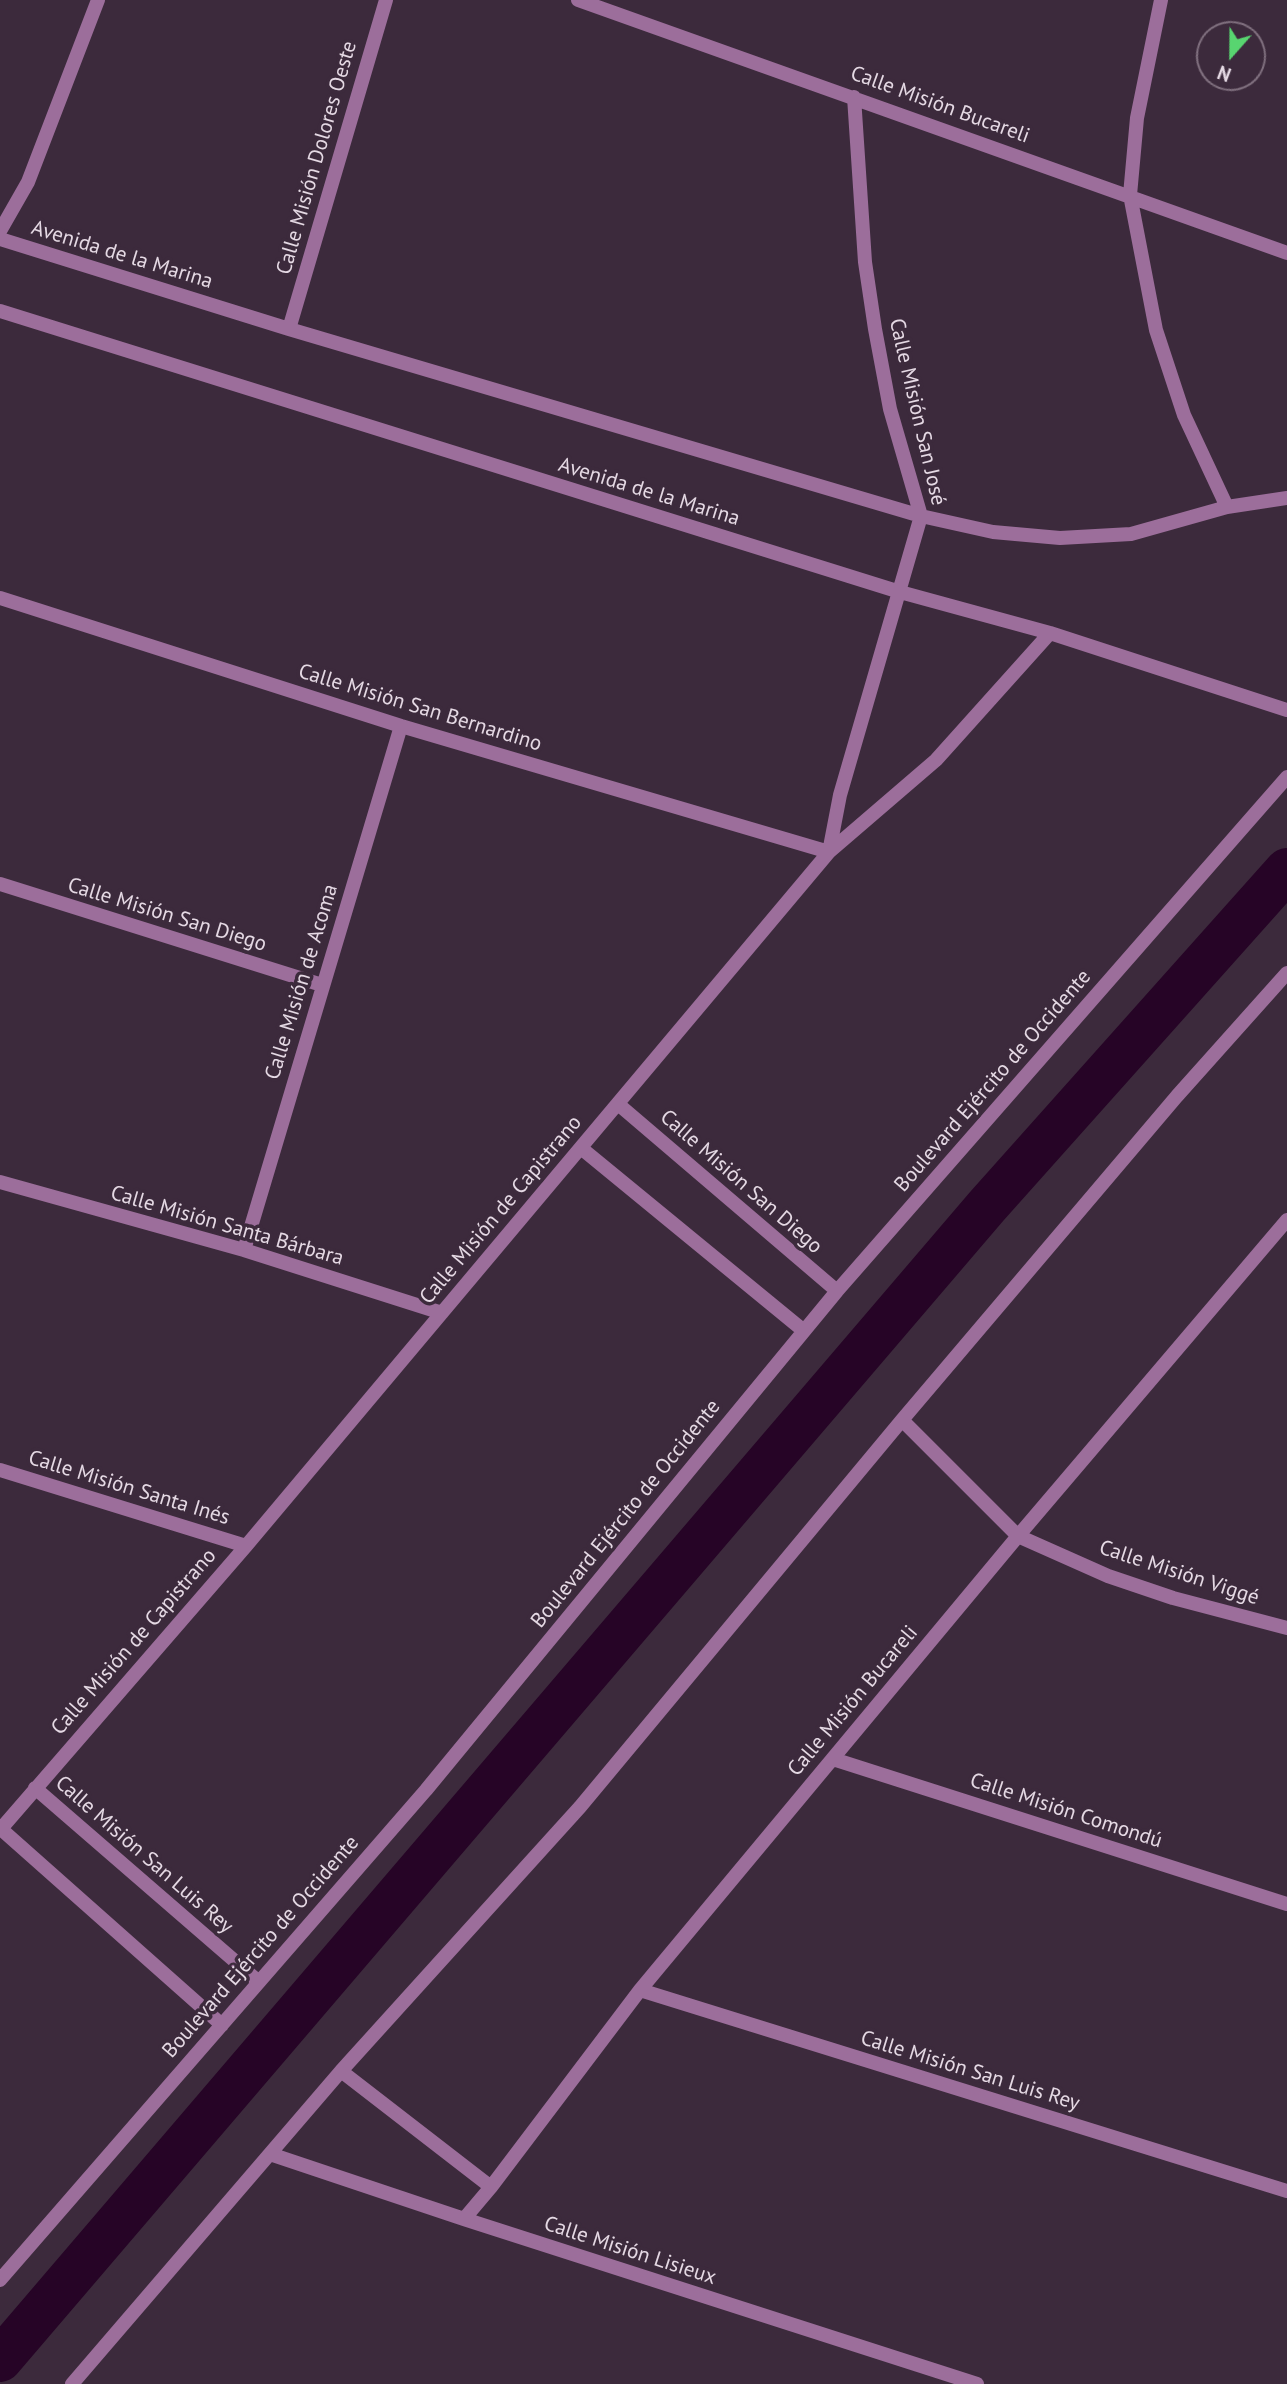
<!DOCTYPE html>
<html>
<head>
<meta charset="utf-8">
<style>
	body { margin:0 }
	#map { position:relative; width:1287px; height:2384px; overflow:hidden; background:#3c2a3c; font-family:"PT Sans",sans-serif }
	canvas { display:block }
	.north { position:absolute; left:1196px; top:21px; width:70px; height:70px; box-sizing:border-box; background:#3c2a3c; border:2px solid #80707f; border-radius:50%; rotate:201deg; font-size:19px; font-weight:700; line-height:28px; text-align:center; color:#e5d9e4 }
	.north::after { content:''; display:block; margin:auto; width:24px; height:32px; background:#58d570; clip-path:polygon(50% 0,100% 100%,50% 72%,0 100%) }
</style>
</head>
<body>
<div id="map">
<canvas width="1287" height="2384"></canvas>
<div class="north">N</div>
</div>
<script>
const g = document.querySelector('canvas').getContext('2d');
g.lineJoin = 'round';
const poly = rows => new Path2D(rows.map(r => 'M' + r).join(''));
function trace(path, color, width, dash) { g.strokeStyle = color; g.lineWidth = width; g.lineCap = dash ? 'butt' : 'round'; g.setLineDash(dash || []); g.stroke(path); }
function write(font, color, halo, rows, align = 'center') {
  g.font = font + ' "PT Sans",sans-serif'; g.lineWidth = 7; g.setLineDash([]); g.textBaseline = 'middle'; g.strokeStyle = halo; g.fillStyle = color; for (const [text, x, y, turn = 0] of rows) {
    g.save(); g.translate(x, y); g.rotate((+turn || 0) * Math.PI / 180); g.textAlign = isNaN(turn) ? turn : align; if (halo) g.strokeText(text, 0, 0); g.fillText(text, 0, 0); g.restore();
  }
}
const canal = poly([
	[0,2360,987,1206,1287,870]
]);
const street = poly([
	[578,0,1287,253],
	[1161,0,1137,118,1130,195,1156,330,1184,415,1227,507],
	[0,231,28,182,98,0],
	[0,239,289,329,921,516,993,532,1060,538,1131,534,1227,507,1287,498],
	[0,311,900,592,1050,633,1287,710],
	[289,329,386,0],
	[0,598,401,726,829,852,840,795,921,516,890,409,875,329,865,262,854,97],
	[0,884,322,985],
	[618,1104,837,1291],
	[581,1148,804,1331],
	[0,1182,244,1250,442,1313],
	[244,1250,401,726],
	[902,1420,1018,1536,1108,1576,1173,1598,1287,1628],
	[0,1470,246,1546],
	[833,1759,1287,1904],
	[35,1788,259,1982],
	[1,1829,222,2025],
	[0,1830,246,1546,829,852,936,760,1050,633],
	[640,1990,1287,2191],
	[341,2071,491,2187],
	[270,2154,464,2219,977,2384],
	[464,2219,491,2187,640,1990,1018,1536,1287,1220],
	[0,2280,426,1790,837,1291,1287,777],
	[72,2384,341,2071,580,1807,902,1420,1177,1096,1287,973]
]);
const streetNames = [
	["Calle Misión Bucareli",940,105,20],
	["Calle Misión Dolores Oeste",317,158,-74],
	["Avenida de la Marina",122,255,17],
	["Calle Misión San José",917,412,77],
	["Avenida de la Marina",649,492,17],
	["Calle Misión San Bernardino",420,708,17],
	["Calle Misión San Diego",167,915,17],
	["Calle Misión de Acoma",302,982,-73],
	["Boulevard Ejército de Occidente",993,1081,-49],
	["Calle Misión San Diego",741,1182,41],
	["Calle Misión de Capistrano",501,1210,-50],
	["Calle Misión Santa Bárbara",227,1226,16],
	["Calle Misión Santa Inés",129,1488,17],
	["Boulevard Ejército de Occidente",626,1514,-51],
	["Calle Misión Viggé",1179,1573,18],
	["Calle Misión de Capistrano",134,1642,-49],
	["Calle Misión Bucareli",853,1701,-50],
	["Calle Misión Comondú",1066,1811,18],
	["Calle Misión San Luis Rey",144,1855,41],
	["Boulevard Ejército de Occidente",261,1947,-49],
	["Calle Misión San Luis Rey",970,2071,17],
	["Calle Misión Lisieux",630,2251,18]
];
trace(canal, '#260426', 44);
trace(street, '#9c6e9b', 14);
write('21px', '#e5d9e4', '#3c2a3c', streetNames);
</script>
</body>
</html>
